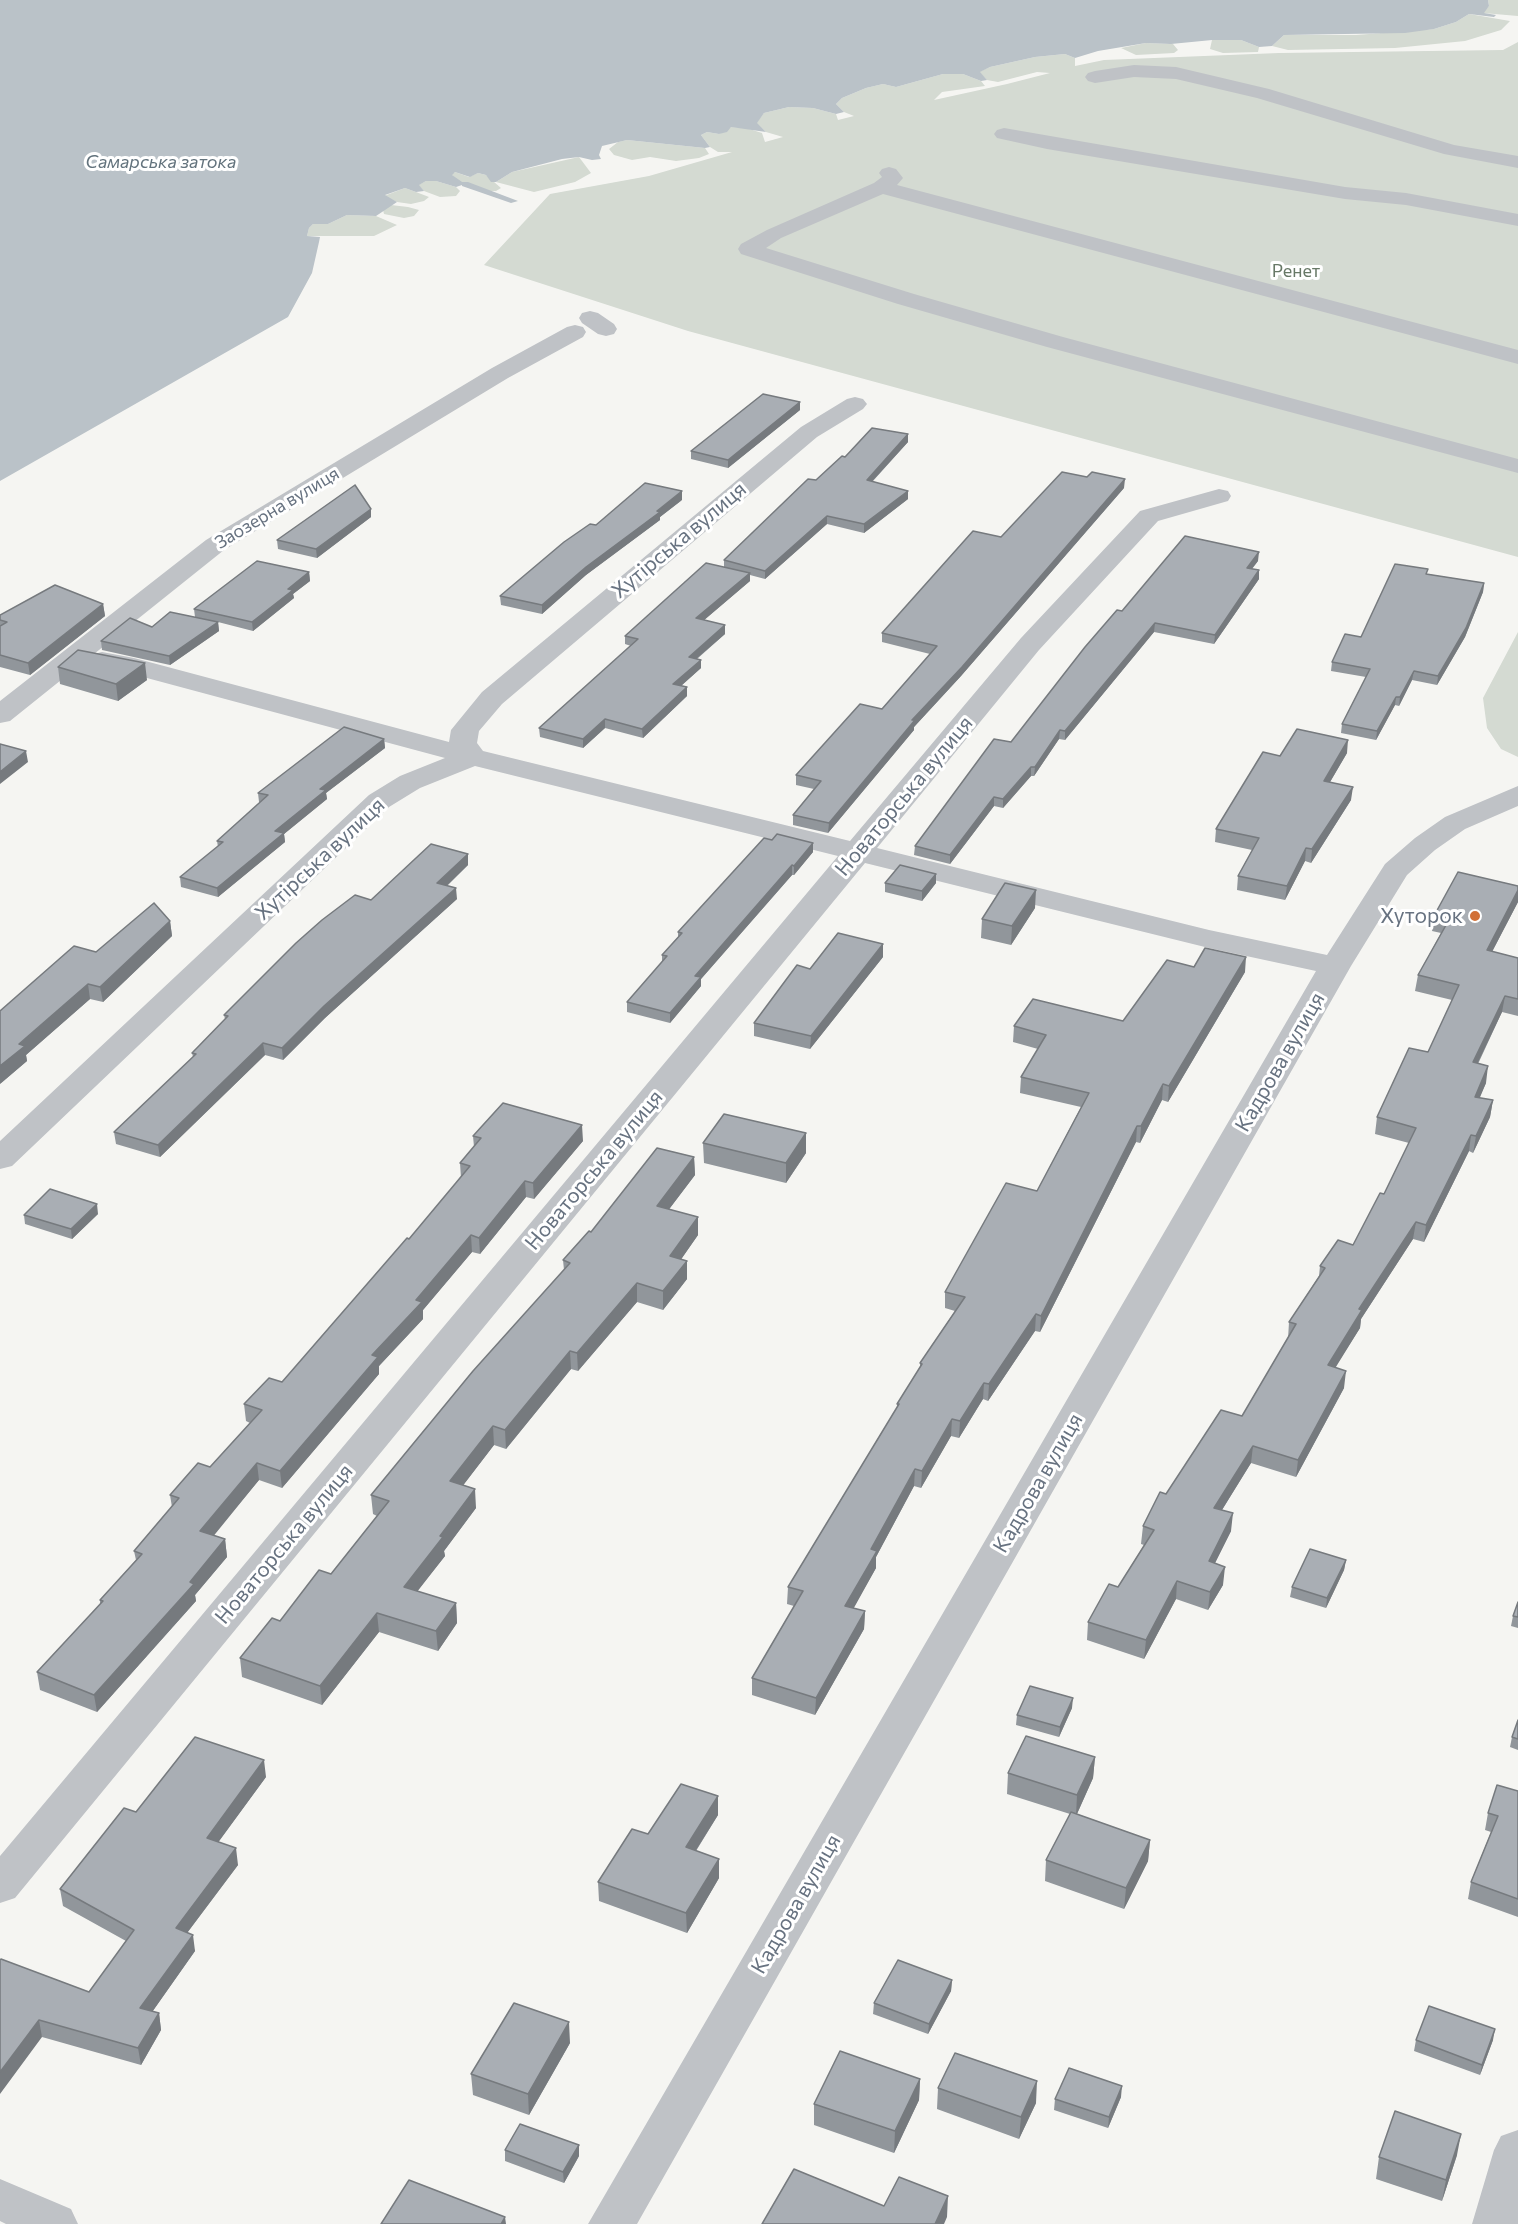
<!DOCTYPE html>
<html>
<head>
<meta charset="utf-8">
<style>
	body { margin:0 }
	canvas { display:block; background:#f5f5f2 }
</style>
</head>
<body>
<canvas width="1518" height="2224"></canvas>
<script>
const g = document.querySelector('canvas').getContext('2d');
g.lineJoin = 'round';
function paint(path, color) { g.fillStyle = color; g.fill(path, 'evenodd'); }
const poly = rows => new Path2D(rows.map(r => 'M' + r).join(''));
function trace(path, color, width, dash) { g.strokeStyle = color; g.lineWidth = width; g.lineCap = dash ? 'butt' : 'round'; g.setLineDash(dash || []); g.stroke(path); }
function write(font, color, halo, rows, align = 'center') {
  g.font = font + ' Commissioner,sans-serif'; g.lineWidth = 6; g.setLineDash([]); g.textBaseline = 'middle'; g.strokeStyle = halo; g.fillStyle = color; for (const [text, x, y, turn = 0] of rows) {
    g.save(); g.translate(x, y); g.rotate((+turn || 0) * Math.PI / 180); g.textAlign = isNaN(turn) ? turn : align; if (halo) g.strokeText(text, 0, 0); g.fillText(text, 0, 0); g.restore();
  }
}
const green = poly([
	[1488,0,1518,0,1518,16,1483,13,1489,6],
	[1469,14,1510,21,1501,30,1465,41,1395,48,1288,50,1272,46,1284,35,1356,35,1434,29,1456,22],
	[1212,40,1241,40,1259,47,1258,52,1223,53,1210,49],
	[1518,42,1518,557,688,331,484,265,550,194,649,176,732,152,718,152,710,147,701,135,707,132,719,134,731,127,746,128,762,133,765,142,783,137,766,132,756,123,764,113,789,107,813,108,836,114,838,120,854,116,844,112,836,104,842,98,866,88,883,84,896,87,943,74,963,74,981,81,985,86,942,92,934,100,1007,84,1050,73,1037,72,998,82,987,80,979,72,990,67,1035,57,1065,54,1075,58,1075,66,1104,60,1279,53,1503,50],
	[1146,43,1173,44,1178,50,1174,53,1136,55,1121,48],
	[627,140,705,148,709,154,699,158,676,161,650,157,632,160,614,155,609,149,618,142],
	[579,157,591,173,575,182,534,192,496,182,512,172],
	[455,172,469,177,478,173,486,175,501,188,496,191,483,191,456,180,451,174],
	[426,181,436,181,456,187,460,191,456,196,440,197,424,191,418,185],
	[405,188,416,192,429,197,424,201,411,204,397,202,384,196],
	[391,205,408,207,419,210,414,216,404,218,384,214,383,210],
	[347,215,376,216,397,225,374,236,307,236,309,228,313,224,328,224],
	[1518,632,1518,757,1501,749,1487,728,1483,698]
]);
const water = poly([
	[0,0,1488,0,1489,6,1484,13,1496,15,1494,17,1469,14,1456,22,1434,29,1405,33,1284,35,1272,46,1259,47,1241,40,1212,40,1171,44,1146,43,1098,51,1075,58,1065,54,1035,57,990,67,980,72,987,80,981,81,963,74,943,74,896,87,883,84,866,88,842,98,836,104,844,112,836,114,813,108,789,107,764,113,757,123,766,132,731,127,727,132,719,134,707,132,701,135,710,147,705,148,627,140,602,146,599,155,601,159,592,160,579,157,562,159,512,172,496,182,491,182,486,175,478,173,470,177,455,172,452,175,465,184,456,187,436,181,426,181,419,185,424,191,416,192,405,188,385,195,397,202,376,216,347,215,328,224,313,224,309,228,307,236,320,237,319,242,312,273,288,317,0,481]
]);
const stream = poly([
	[462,182,468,182,518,201,511,203,462,186,462,182]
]);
const minor = poly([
	[1134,65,1176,67,1269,89,1454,145,1518,156,1518,168,1444,154,1257,98,1176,79,1134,77,1095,83,1088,81,1085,77,1088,73,1095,71,1134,65],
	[1004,128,1345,187,1406,193,1518,214,1518,226,1406,205,1345,199,1047,149,997,138,994,134,997,130,1004,128],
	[889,167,896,169,903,178,897,185,1518,350,1518,364,883,194,781,238,766,248,914,294,1063,337,1518,459,1518,473,1047,347,898,304,741,254,738,249,741,244,767,230,874,183,882,177,879,173,882,169,889,167],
	[590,311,598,313,614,324,617,329,614,334,606,336,598,334,582,323,579,318,582,313,590,311],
	[575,325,583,327,586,332,583,337,508,378,224,550,94,654,102,652,134,658,449,742,451,730,482,692,801,427,847,399,855,397,863,399,867,404,863,409,817,437,502,704,479,731,477,743,483,751,850,841,1021,638,1140,511,1219,489,1228,491,1231,496,1228,501,1158,521,1039,650,877,848,1209,930,1327,955,1385,864,1415,838,1445,817,1518,786,1518,806,1465,829,1435,850,1407,875,1351,966,637,2224,588,2224,1316,971,1209,948,865,863,15,1898,0,1903,0,1856,838,856,475,766,420,788,389,807,12,1166,0,1169,0,1141,369,795,400,776,445,758,132,674,92,666,89,660,91,656,10,721,0,723,0,701,206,540,492,368,567,327,575,325],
	[1518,2130,1518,2224,1472,2224,1494,2150,1501,2136,1518,2130],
	[0,2179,71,2209,78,2224,6,2224,0,2221,0,2179]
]);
const wall = poly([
	[800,402,800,410,728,468,691,459,691,451],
	[908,434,908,442,873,481,908,499,864,533,827,524,765,579,750,575,750,581,704,620,725,634,697,659,701,660,701,668,681,686,687,696,643,738,605,728,583,748,540,737,539,728,631,646,625,644,625,636,724,567,724,560,816,480,845,457],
	[1124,488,961,676,914,727,914,730,828,833,793,825,793,815,814,789,796,785,796,775,882,709,930,654,882,642,882,633,1001,537],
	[682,500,660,517,660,520,586,575,542,614,501,605,500,596],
	[371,509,371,517,317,558,278,549,277,540],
	[1258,561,1252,569,1259,579,1214,644,1154,632,1065,740,1059,739,1034,776,1031,776,1003,808,994,806,950,864,914,855,915,846,1011,742,1122,611],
	[309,572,310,581,293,594,294,598,253,631,218,622,219,631,170,665,102,650,101,641,152,627,195,617,194,609],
	[1427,574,1484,583,1483,592,1465,637,1437,685,1412,680,1399,706,1395,705,1376,740,1341,733,1342,724,1366,677,1331,671,1332,662,1361,637],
	[103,604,105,616,30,675,0,667,0,615],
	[58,667,147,680,118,701,60,684],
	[384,739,385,748,326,793,327,799,284,834,285,842,218,897,181,887,180,877,218,847,217,841,261,802,259,802,258,793],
	[1347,753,1330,782,1351,800,1311,863,1305,861,1285,900,1237,890,1238,876,1252,850,1215,842,1216,829,1280,756],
	[772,840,813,843,813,852,794,875,792,875,701,979,701,986,670,1023,627,1012,627,1002,662,962,662,955,678,937,678,932],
	[468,854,468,865,447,886,457,899,325,1018,283,1060,265,1055,160,1157,116,1144,114,1132,193,1057,192,1053,225,1019,224,1015,371,900],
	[885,883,936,883,922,901,885,892],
	[1518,886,1518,902,1492,952,1518,958,1518,1016,1502,1012,1478,1064,1486,1083,1479,1098,1493,1100,1490,1117,1473,1153,1469,1151,1424,1242,1413,1239,1361,1319,1360,1328,1335,1367,1344,1388,1296,1477,1251,1463,1222,1510,1231,1531,1215,1563,1223,1585,1208,1610,1176,1599,1144,1659,1087,1640,1088,1622,1118,1587,1144,1545,1141,1544,1143,1526,1166,1494,1242,1416,1288,1339,1289,1322,1319,1276,1320,1266,1353,1245,1384,1194,1409,1143,1375,1134,1377,1117,1428,1052,1452,1000,1415,991,1418,975,1441,933,1432,931,1435,914],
	[1035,908,1011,945,981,938,982,919],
	[170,921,172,936,103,1002,90,999,26,1055,27,1061,0,1084,96,952],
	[883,957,810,1049,754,1036,754,1023,810,969],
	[1194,967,1245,972,1168,1102,1162,1100,1140,1143,1136,1142,1040,1332,1035,1331,988,1401,983,1399,959,1438,951,1436,921,1488,914,1486,876,1557,876,1568,853,1608,865,1611,864,1629,815,1715,752,1695,752,1678,794,1606,787,1604,788,1587,897,1408,897,1404,920,1368,920,1363,955,1311,945,1308,945,1292,1037,1191,1081,1107,1020,1093,1021,1077,1038,1049,1013,1042,1014,1026,1123,1021],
	[473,1136,583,1141,534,1199,526,1197,480,1254,472,1252,423,1310,423,1319,379,1366,379,1374,282,1488,259,1480,213,1535,225,1539,227,1557,195,1595,196,1601,97,1712,40,1690,37,1672,100,1604,100,1600,136,1560,134,1551,172,1507,170,1495,210,1467,250,1423,246,1421,244,1404,282,1382,409,1239,461,1178,460,1163,474,1147],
	[703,1143,806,1153,786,1183,704,1163],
	[694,1157,695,1175,669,1209,698,1235,681,1259,687,1261,687,1279,663,1310,637,1302,578,1371,571,1369,506,1449,494,1445,463,1485,476,1508,444,1551,445,1556,417,1591,456,1603,457,1623,438,1651,379,1632,322,1705,242,1677,240,1658,331,1574,377,1516,373,1514,371,1495,564,1270,563,1260,591,1232],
	[98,1214,72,1239,25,1224,24,1215],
	[1346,1560,1344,1570,1326,1608,1290,1597,1292,1587],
	[1518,1602,1518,1628,1511,1626,1513,1616],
	[1072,1708,1059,1737,1016,1725,1017,1715],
	[1518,1720,1518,1750,1510,1747,1512,1737],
	[1095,1757,1093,1778,1077,1814,1150,1840,1148,1861,1124,1909,1045,1881,1046,1860,1070,1814,1007,1794,1008,1773],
	[266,1777,218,1842,238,1865,187,1933,195,1951,152,2012,159,2013,161,2030,141,2065,42,2037,0,1960,89,1992,126,1941,63,1906,60,1889,136,1812],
	[1518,1791,1518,1917,1468,1899,1471,1882,1491,1832,1485,1830,1488,1813],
	[718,1796,718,1815,696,1851,719,1859,719,1878,687,1933,599,1901,598,1882,648,1834],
	[952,1980,951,1991,928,2034,873,2014,874,2003],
	[1416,2040,1493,2040,1480,2075,1414,2051],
	[570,2043,529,2115,473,2095,471,2074],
	[920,2079,919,2100,894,2153,814,2125,814,2104],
	[938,2088,1036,2103,1019,2139,937,2109],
	[1121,2097,1108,2128,1054,2110,1055,2099],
	[505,2150,579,2156,564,2183,505,2161],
	[1457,2155,1442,2201,1376,2179,1379,2157]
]);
const shadedWall = poly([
	[800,402,800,410,728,468,728,460],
	[908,434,908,442,866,488,867,480],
	[1125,479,1124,488,961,676,914,727,914,730,828,833,829,823,912,720],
	[682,491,682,500,660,517,660,520,586,575,542,614,542,605,586,567],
	[908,491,908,499,864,533,864,524],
	[371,509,371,517,317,558,316,549],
	[827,516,827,524,765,579,765,571],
	[1259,552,1258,561,1246,576,1247,568],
	[1259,570,1259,579,1214,644,1215,635],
	[309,572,310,581,293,594,294,598,253,631,252,622,288,589],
	[750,573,750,581,696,627,696,618],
	[1484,583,1483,592,1465,637,1437,685,1438,676],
	[103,604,105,616,30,675,28,663],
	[218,622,219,631,170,665,169,656],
	[1155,623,1154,632,1065,740,1065,731],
	[725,625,725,634,689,665,689,657],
	[701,660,701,668,673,693,673,684],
	[145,663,147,680,118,701,116,684],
	[1414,671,1412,680,1399,706,1400,697],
	[687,687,687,696,643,738,642,729],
	[1396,697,1395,705,1376,740,1377,731],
	[605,719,605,728,583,748,583,739],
	[1060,730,1059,739,1034,776,1035,767],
	[384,739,385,748,326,793,327,799,284,834,285,842,218,897,217,888,275,831,320,789],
	[1348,740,1347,753,1323,794,1324,781],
	[26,751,28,762,0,784,0,772],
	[1031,767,1031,776,1003,808,1003,799],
	[1353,787,1351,800,1311,863,1312,849],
	[994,797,994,806,950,864,950,855],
	[813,843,813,852,794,875,794,866],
	[1306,848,1305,861,1285,900,1287,886],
	[468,854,468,865,438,894,437,883],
	[792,865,792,875,701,979,701,986,670,1023,670,1013,695,976],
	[936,874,936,883,922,901,922,891],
	[456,888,457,899,325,1018,283,1060,282,1048,324,1006],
	[1036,890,1035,908,1011,945,1012,926],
	[1518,890,1518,902,1484,967,1487,950],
	[170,921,172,936,103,1002,100,987],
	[883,944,883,957,810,1049,811,1036],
	[1246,957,1245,972,1168,1102,1169,1086],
	[88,984,90,999,26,1055,27,1061,0,1084,0,1066,19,1044],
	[1505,996,1502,1012,1470,1079,1473,1062],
	[263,1043,265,1055,160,1157,158,1145],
	[1488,1066,1486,1083,1473,1114,1475,1097],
	[1163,1084,1162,1100,1140,1143,1141,1126],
	[1493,1100,1490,1117,1473,1153,1476,1136],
	[582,1125,583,1141,534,1199,533,1183],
	[1137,1126,1136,1142,1040,1332,1041,1316],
	[806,1133,806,1153,786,1183,786,1163],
	[1471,1135,1469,1151,1424,1242,1426,1225],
	[694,1157,695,1175,658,1224,657,1206],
	[525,1181,526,1197,480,1254,479,1238],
	[97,1204,98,1214,72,1239,71,1229],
	[698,1217,698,1235,671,1274,670,1256],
	[1416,1222,1413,1239,1361,1319,1360,1328,1326,1383,1328,1365,1359,1309],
	[471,1235,472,1252,423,1310,423,1319,379,1366,379,1374,282,1488,280,1471,416,1300],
	[687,1261,687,1279,663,1310,663,1291],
	[637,1283,637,1302,578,1371,577,1353],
	[1036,1314,1035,1331,988,1401,989,1384],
	[570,1351,571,1369,506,1449,505,1430],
	[1346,1371,1344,1388,1296,1477,1298,1460],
	[984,1383,983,1399,959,1438,960,1421],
	[952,1419,951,1436,921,1488,922,1471],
	[493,1426,494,1445,452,1500,450,1481],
	[1253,1446,1251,1463,1212,1526,1214,1508],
	[257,1463,259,1480,203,1549,200,1531],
	[915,1469,914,1486,876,1557,876,1568,845,1624,845,1606,871,1549],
	[475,1489,476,1508,444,1551,445,1556,406,1606,404,1587,440,1536],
	[1233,1513,1231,1531,1207,1579,1209,1561],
	[225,1539,227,1557,195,1595,196,1601,97,1712,94,1695],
	[1346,1560,1344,1570,1326,1608,1327,1598],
	[1225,1567,1223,1585,1208,1610,1210,1592],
	[1177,1581,1176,1599,1144,1659,1146,1640],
	[456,1603,457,1623,438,1651,436,1631],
	[865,1611,864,1629,815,1715,816,1698],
	[377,1613,379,1632,322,1705,320,1686],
	[1073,1698,1072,1708,1059,1737,1060,1727],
	[1095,1757,1093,1778,1076,1816,1077,1795],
	[264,1760,266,1777,209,1855,207,1838],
	[718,1796,718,1815,686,1866,686,1847],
	[1150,1840,1148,1861,1124,1909,1126,1888],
	[236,1848,238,1865,178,1945,176,1928],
	[719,1859,719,1878,687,1933,686,1913],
	[193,1935,195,1951,143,2025,140,2008],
	[952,1980,951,1991,928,2034,929,2024],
	[159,2013,161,2030,141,2065,138,2048],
	[39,2020,42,2037,0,2094,0,2072],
	[569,2022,570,2043,529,2115,528,2094],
	[1495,2029,1493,2040,1480,2075,1482,2065],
	[920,2079,919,2100,894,2153,895,2131],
	[1037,2081,1036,2103,1019,2139,1021,2117],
	[1122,2086,1121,2097,1108,2128,1109,2117],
	[1461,2134,1457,2155,1442,2201,1446,2180],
	[579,2145,579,2156,564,2183,563,2172],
	[948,2196,947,2217,944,2224,935,2224],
	[505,2217,506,2224,501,2224]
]);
const building = poly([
	[763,394,800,402,728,460,691,451,763,394],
	[872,428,908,434,867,480,908,491,864,524,827,516,765,571,724,560,808,479,816,480,842,456,845,457,872,428],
	[1062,472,1087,477,1092,472,1125,479,962,667,912,720,915,720,829,823,793,815,821,781,796,775,860,704,882,709,937,646,882,633,973,531,1001,537,1062,472],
	[645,483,682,491,657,511,660,512,586,567,542,605,500,596,564,542,590,524,596,525,645,483],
	[355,485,371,509,316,549,277,540,355,485],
	[1185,536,1259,552,1247,568,1259,570,1215,635,1155,623,1065,731,1060,730,1035,767,1031,767,1003,799,994,797,950,855,915,846,994,739,1011,742,1085,647,1117,610,1122,611,1185,536],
	[257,561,309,572,288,589,293,590,252,622,194,609,257,561],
	[706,563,750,573,696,618,725,625,689,657,701,660,673,684,687,687,642,729,605,719,583,739,539,728,638,639,625,636,706,563],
	[1395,564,1428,569,1426,574,1484,583,1466,628,1438,676,1414,671,1400,697,1396,697,1377,731,1342,724,1370,669,1332,662,1345,634,1361,637,1395,564],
	[55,585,103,604,28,663,0,655,0,626,7,622,0,620,0,615,55,585],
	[170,612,218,622,169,656,101,641,130,618,152,627,170,612],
	[78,650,145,663,116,684,58,667,78,650],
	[344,727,384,739,320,789,326,790,275,831,284,833,217,888,180,877,223,842,217,841,268,795,258,793,344,727],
	[1297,729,1348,740,1324,781,1353,787,1312,849,1306,848,1287,886,1238,876,1259,838,1216,829,1263,752,1280,756,1297,729],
	[0,744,26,751,0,772,0,744],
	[777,834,813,843,794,866,792,865,695,976,701,977,670,1013,627,1002,667,956,662,955,682,933,678,932,764,838,772,840,777,834],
	[431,844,468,854,437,883,456,888,324,1006,282,1048,263,1043,158,1145,114,1132,196,1054,192,1053,228,1016,224,1015,296,943,322,920,355,895,371,900,431,844],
	[900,865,936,874,922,891,885,883,900,865],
	[1458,872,1518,886,1518,890,1487,950,1518,958,1518,999,1505,996,1473,1062,1488,1066,1475,1097,1493,1100,1476,1136,1471,1135,1426,1225,1416,1222,1359,1309,1362,1310,1328,1365,1346,1371,1298,1460,1253,1446,1214,1508,1233,1513,1209,1561,1225,1567,1210,1592,1177,1581,1146,1640,1088,1622,1109,1584,1118,1587,1154,1530,1143,1526,1160,1492,1166,1494,1221,1410,1242,1416,1296,1324,1289,1322,1325,1268,1320,1266,1338,1240,1353,1245,1380,1193,1384,1194,1416,1128,1377,1117,1409,1048,1428,1052,1459,985,1418,975,1450,918,1435,914,1458,872],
	[1005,883,1036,890,1012,926,982,919,1005,883],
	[154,903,170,921,100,987,88,984,19,1044,25,1046,0,1066,0,1011,74,946,96,952,154,903],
	[838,933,883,944,811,1036,754,1023,797,965,810,969,838,933],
	[1205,948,1246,957,1169,1086,1163,1084,1141,1126,1137,1126,1041,1316,1036,1314,989,1384,984,1383,960,1421,952,1419,922,1471,915,1469,871,1549,877,1551,845,1606,865,1611,816,1698,752,1678,803,1591,788,1587,899,1404,897,1404,922,1364,920,1363,965,1297,945,1292,1006,1183,1037,1191,1089,1093,1021,1077,1046,1035,1014,1026,1033,999,1123,1021,1167,960,1194,967,1205,948],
	[503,1103,582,1125,533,1183,525,1181,479,1238,471,1235,416,1300,422,1302,372,1355,378,1357,280,1471,257,1463,200,1531,225,1539,190,1582,194,1584,94,1695,37,1672,103,1601,100,1600,142,1554,134,1551,179,1498,170,1495,198,1463,210,1467,262,1410,244,1404,269,1378,282,1382,407,1238,409,1239,470,1166,460,1163,481,1138,473,1136,503,1103],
	[724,1114,806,1133,786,1163,703,1143,724,1114],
	[657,1148,694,1157,657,1206,698,1217,670,1256,687,1261,663,1291,637,1283,577,1353,570,1351,505,1430,493,1426,450,1481,475,1489,440,1536,443,1537,404,1587,456,1603,436,1631,377,1613,320,1686,240,1658,272,1618,280,1621,319,1570,331,1574,389,1501,371,1495,473,1371,570,1263,563,1260,589,1231,591,1232,657,1148],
	[50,1189,97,1204,71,1229,24,1215,50,1189],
	[1310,1549,1346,1560,1327,1598,1292,1587,1310,1549],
	[1518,1602,1518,1617,1513,1616,1518,1602],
	[1030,1686,1073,1698,1060,1727,1017,1715,1030,1686],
	[1518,1720,1518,1739,1512,1737,1518,1720],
	[1026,1736,1095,1757,1077,1795,1008,1773,1026,1736],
	[195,1737,264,1760,207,1838,236,1848,176,1928,193,1935,140,2008,159,2013,138,2048,39,2020,0,2072,0,1960,1,1959,89,1992,134,1930,60,1889,124,1808,136,1812,195,1737],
	[681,1784,718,1796,686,1847,719,1859,686,1913,598,1882,632,1829,648,1834,681,1784],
	[1497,1785,1518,1791,1518,1899,1471,1882,1498,1816,1488,1813,1497,1785],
	[1071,1812,1150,1840,1126,1888,1046,1860,1071,1812],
	[898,1960,952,1980,929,2024,874,2003,898,1960],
	[514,2003,569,2022,528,2094,471,2074,514,2003],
	[1429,2006,1495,2029,1482,2065,1416,2040,1429,2006],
	[840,2051,920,2079,895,2131,814,2104,840,2051],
	[955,2053,1037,2081,1021,2117,938,2088,955,2053],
	[1069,2068,1122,2086,1109,2117,1055,2099,1069,2068],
	[1395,2111,1461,2134,1446,2180,1379,2157,1395,2111],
	[520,2124,579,2145,563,2172,505,2150,520,2124],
	[794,2169,884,2206,899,2177,948,2196,935,2224,762,2224,794,2169],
	[409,2180,505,2217,501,2224,381,2224,409,2180]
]);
const markers = [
	[1475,916,6,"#d17036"]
];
const farWaternames = [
	["Самарська затока",161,162]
];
const farParknames = [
	["Ренет",1296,271]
];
const farStreetnames = [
	["Заозерна вулиця",277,508,-31]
];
const streetNames = [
	["Хутірська вулиця",679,540,-40],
	["Новаторська вулиця",904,796,-50],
	["Хутірська вулиця",320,859,-43],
	["Кадрова вулиця",1280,1062,-60],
	["Новаторська вулиця",594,1170,-50],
	["Кадрова вулиця",1038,1483,-60],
	["Новаторська вулиця",284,1544,-50],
	["Кадрова вулиця",796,1904,-60]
];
const poiNames = [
	["Хуторок",1463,916]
];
paint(green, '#d4dad2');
paint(water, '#bac2c8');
paint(stream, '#bac2c8');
paint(minor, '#bfc2c6');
paint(wall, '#91969b');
paint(shadedWall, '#767a7e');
paint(building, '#a9aeb4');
trace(building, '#767a7e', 1.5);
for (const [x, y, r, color] of markers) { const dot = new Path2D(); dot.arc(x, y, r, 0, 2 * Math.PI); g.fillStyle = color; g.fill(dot); trace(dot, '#fff', 2); }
write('italic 18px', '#63737d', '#fff', farWaternames);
write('18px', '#677866', '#fff', farParknames);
write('18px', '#677280', '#fff', farStreetnames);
write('21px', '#677280', '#fff', streetNames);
write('21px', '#677280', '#fff', poiNames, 'right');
</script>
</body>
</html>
